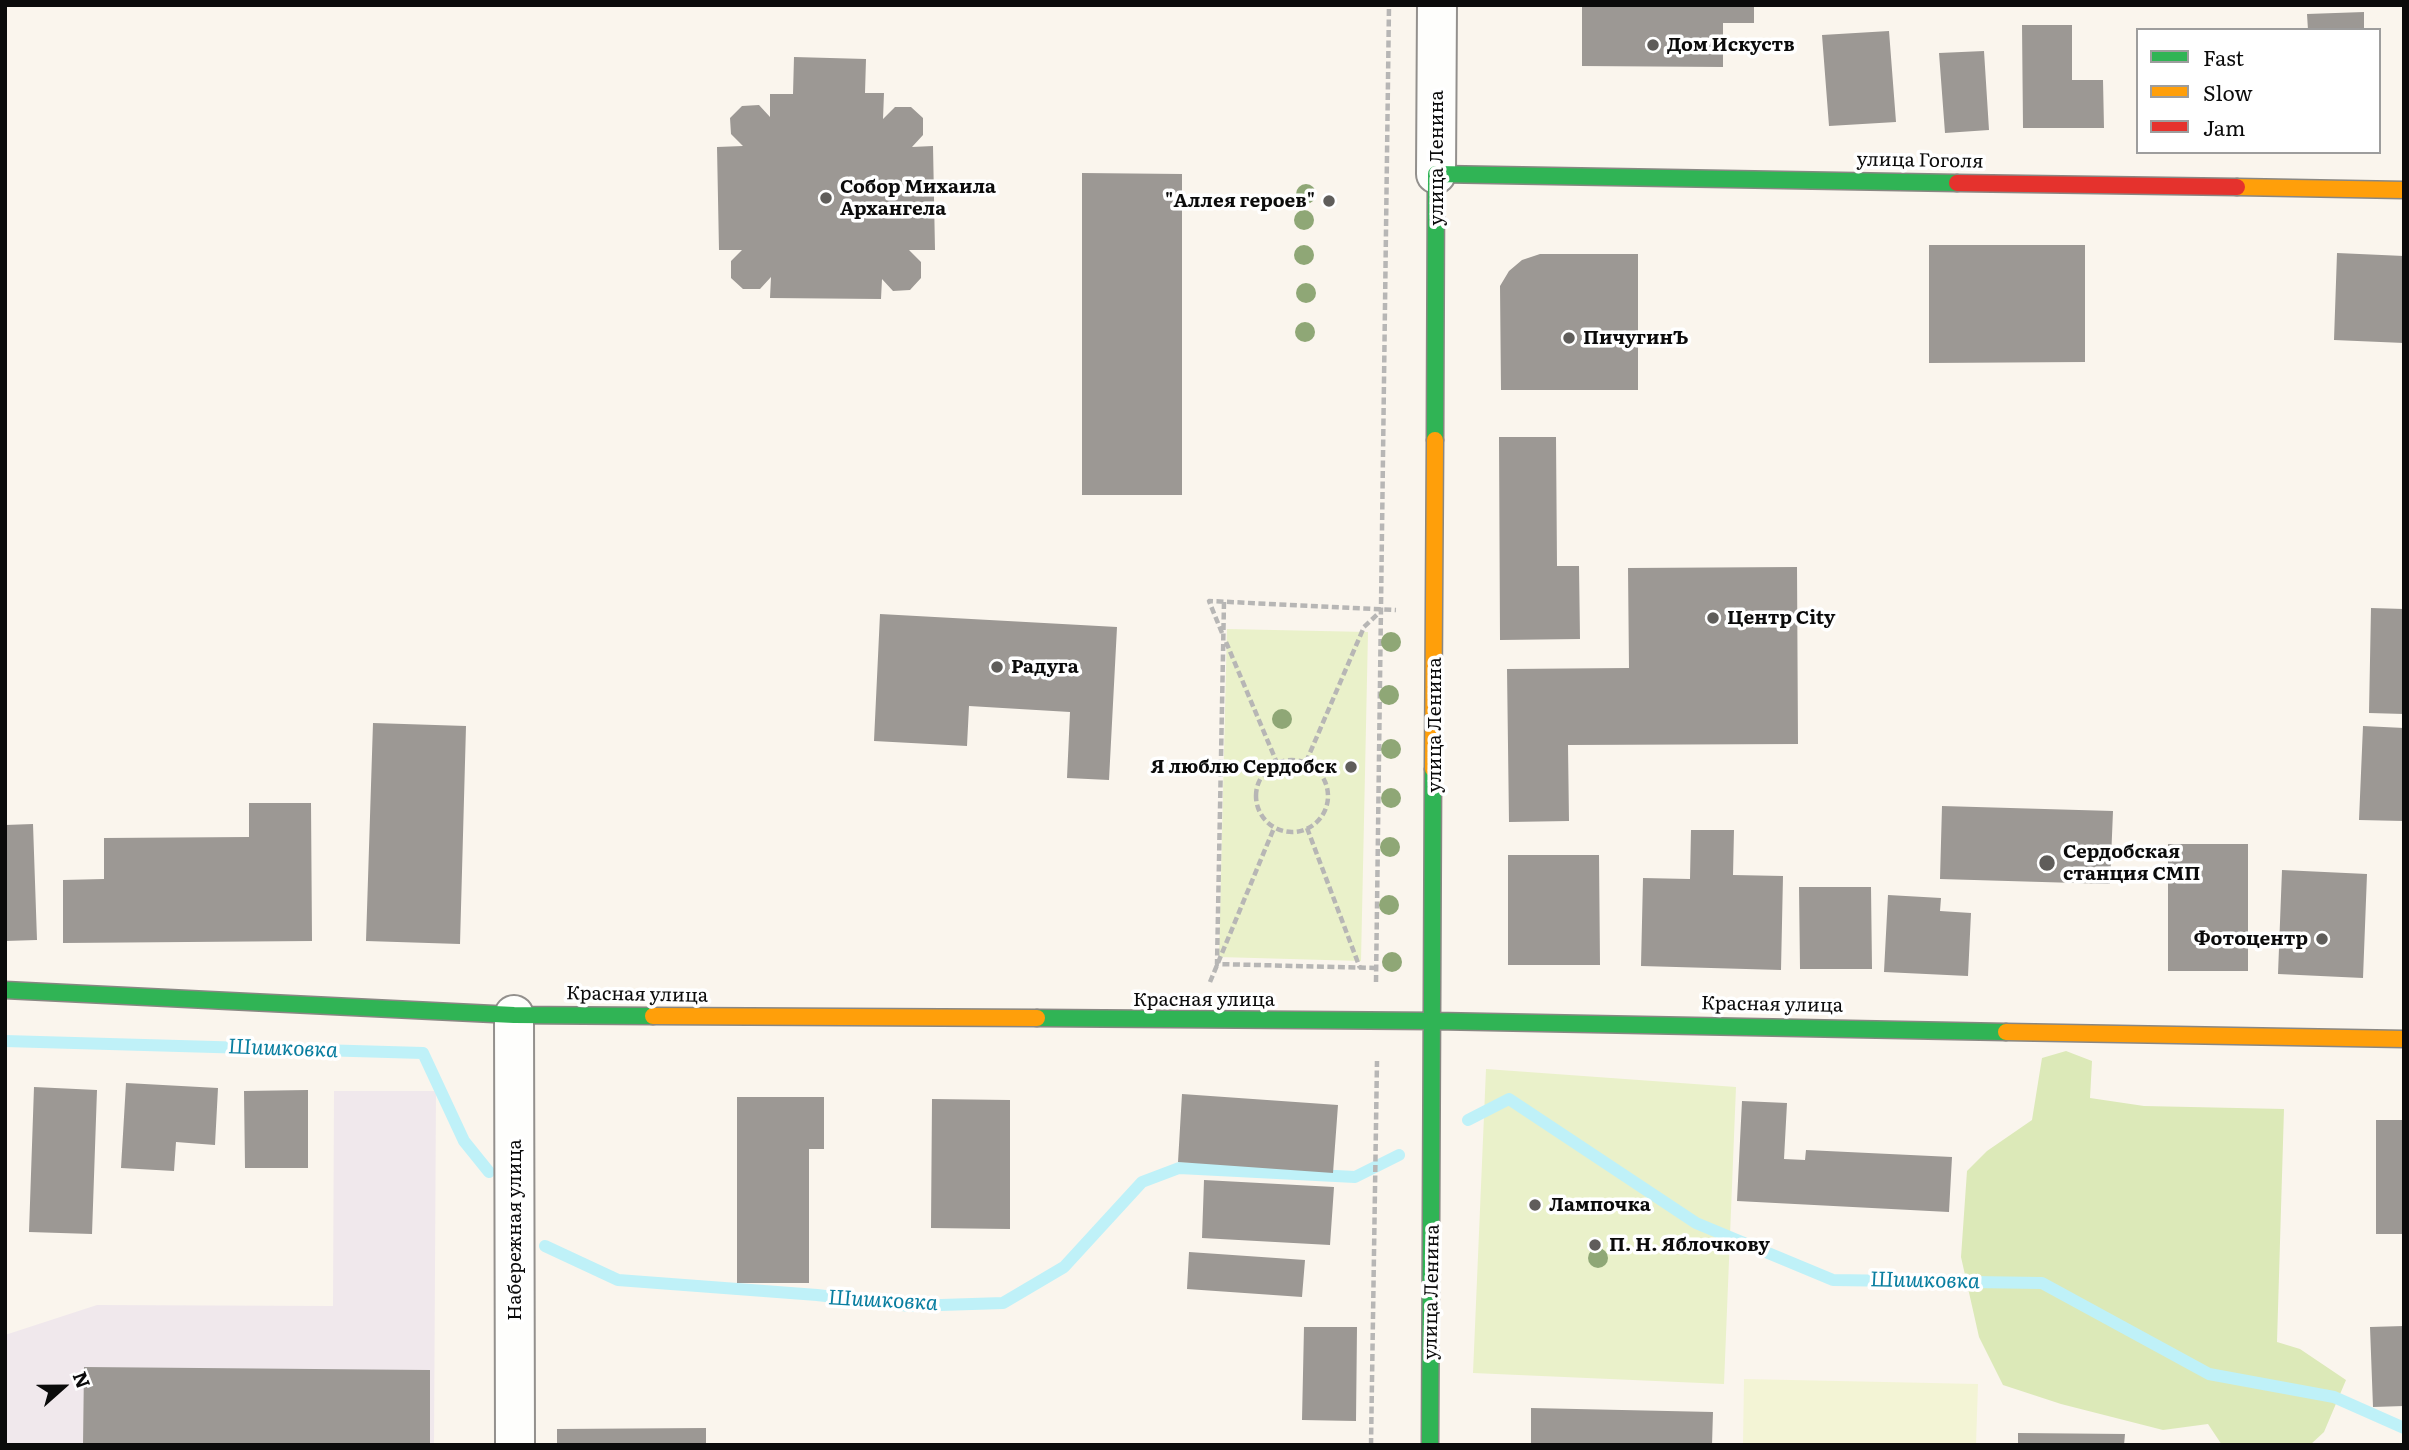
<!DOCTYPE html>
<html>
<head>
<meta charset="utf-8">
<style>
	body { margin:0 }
	#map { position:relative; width:2409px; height:1450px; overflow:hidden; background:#faf5ed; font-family:Literata,serif }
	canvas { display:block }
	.frame { position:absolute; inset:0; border:7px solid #0b0b0b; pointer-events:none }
	.legend { position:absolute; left:2136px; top:28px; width:245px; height:126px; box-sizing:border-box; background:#fff; border:2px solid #9d9d9d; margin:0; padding:9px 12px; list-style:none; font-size:21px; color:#0b0b0b }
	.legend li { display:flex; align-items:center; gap:14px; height:35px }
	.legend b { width:35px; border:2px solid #9d9d9d }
	.north { position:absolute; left:28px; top:1352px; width:70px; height:70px; -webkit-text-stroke:5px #fff; paint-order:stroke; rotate:69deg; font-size:19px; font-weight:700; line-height:28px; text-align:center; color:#0b0b0b }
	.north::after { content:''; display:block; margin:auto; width:24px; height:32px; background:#0b0b0b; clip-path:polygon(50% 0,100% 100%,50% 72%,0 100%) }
</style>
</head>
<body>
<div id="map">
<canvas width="2409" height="1450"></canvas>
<div class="frame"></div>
<ul class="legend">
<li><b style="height:9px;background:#30b455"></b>Fast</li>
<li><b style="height:9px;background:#ff9f0a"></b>Slow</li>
<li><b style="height:9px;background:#e5322d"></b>Jam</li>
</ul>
<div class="north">N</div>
</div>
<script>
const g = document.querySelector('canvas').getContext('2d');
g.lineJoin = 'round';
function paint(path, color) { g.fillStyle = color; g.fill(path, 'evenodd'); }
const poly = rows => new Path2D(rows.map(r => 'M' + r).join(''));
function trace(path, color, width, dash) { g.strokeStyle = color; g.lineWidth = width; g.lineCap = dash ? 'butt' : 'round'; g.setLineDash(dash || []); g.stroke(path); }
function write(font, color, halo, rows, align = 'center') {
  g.font = font + ' Literata,serif'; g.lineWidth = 7; g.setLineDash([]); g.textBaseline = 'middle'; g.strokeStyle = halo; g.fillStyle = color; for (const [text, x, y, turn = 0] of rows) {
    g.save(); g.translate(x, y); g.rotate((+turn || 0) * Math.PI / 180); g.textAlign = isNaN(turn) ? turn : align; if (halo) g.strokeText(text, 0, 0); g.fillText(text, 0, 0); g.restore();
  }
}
const industrial = poly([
	[334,1091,436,1091,434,1445,5,1445,5,1335,97,1305,333,1306]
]);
const green = poly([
	[1227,629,1368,632,1361,961,1219,957],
	[1486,1069,1736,1087,1724,1384,1473,1373]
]);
const forest = poly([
	[2066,1051,2092,1061,2090,1098,2144,1106,2284,1109,2277,1342,2300,1349,2346,1380,2324,1432,2310,1445,2222,1445,2208,1424,2163,1430,2061,1404,2003,1385,1979,1337,1961,1257,1967,1171,1987,1151,2032,1120,2042,1058]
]);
const pitch = poly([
	[1744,1379,1978,1384,1976,1445,1743,1445]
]);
const stream = poly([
	[5,1041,423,1053,464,1141,489,1172],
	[1468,1120,1509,1099,1696,1223,1833,1280,2042,1283,2209,1374,2334,1397,2404,1428],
	[545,1246,618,1280,817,1295,910,1306,1003,1303,1064,1267,1142,1182,1179,1168,1355,1177,1399,1155]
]);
const building = poly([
	[1582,5,1754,5,1754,23,1723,23,1723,67,1582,66],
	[2364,12,2364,30,2308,30,2307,14],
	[2022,25,2072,25,2072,80,2103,80,2104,128,2023,128],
	[1889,31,1896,122,1829,126,1822,35],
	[1984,51,1989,130,1945,133,1939,53],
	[794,57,866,59,865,93,884,93,883,119,895,107,911,107,923,118,923,135,912,147,933,146,935,250,909,250,921,262,921,278,910,290,893,291,882,279,881,299,770,298,771,277,760,289,743,289,731,278,731,261,742,250,719,250,717,147,743,146,731,134,730,118,742,106,759,105,770,117,770,94,793,94],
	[1082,173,1182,174,1182,495,1082,495],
	[1929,245,2085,245,2085,362,1929,363],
	[2337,253,2404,256,2404,343,2334,340],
	[1540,254,1638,254,1638,390,1501,390,1500,286,1509,271,1522,260],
	[1499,437,1556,437,1557,566,1579,566,1580,639,1500,640],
	[1797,567,1798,744,1568,745,1569,821,1509,822,1507,669,1629,668,1628,568],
	[2371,608,2404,609,2404,714,2369,713],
	[880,614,1117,627,1109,780,1067,778,1070,712,969,706,967,746,874,741],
	[373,723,466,726,460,944,366,941],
	[2363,726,2404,728,2404,821,2359,820],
	[249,803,311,803,312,941,63,943,63,880,104,879,104,838,249,837],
	[1942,806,2113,811,2110,884,1940,879],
	[33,824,37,940,5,941,5,825],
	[1691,830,1734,830,1733,875,1783,876,1781,970,1641,966,1643,878,1690,879],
	[2168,844,2248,844,2248,971,2168,971],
	[1508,855,1599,855,1600,965,1508,965],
	[2282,870,2367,874,2363,978,2278,974],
	[1799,887,1871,887,1872,969,1800,969],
	[1888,895,1941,898,1940,911,1971,913,1968,976,1884,972],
	[126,1083,218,1088,215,1145,176,1142,174,1171,121,1168],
	[34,1087,97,1090,92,1234,29,1232],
	[308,1090,308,1168,245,1168,244,1091],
	[1182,1094,1338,1105,1333,1173,1178,1162],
	[737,1097,824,1097,824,1149,809,1149,809,1283,737,1283],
	[932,1099,1010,1100,1010,1229,931,1228],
	[1742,1101,1787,1103,1784,1159,1805,1160,1806,1150,1952,1157,1949,1212,1737,1201],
	[2376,1120,2404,1120,2404,1234,2376,1234],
	[1204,1180,1334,1187,1330,1245,1202,1238],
	[1189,1252,1305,1260,1302,1297,1187,1289],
	[2404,1326,2404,1406,2373,1407,2370,1327],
	[1304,1327,1357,1327,1356,1421,1302,1420],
	[84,1367,430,1370,430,1445,83,1445],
	[1531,1408,1713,1412,1712,1445,1531,1445],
	[706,1428,706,1445,557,1445,557,1429],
	[2018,1433,2125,1434,2124,1445,2018,1445]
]);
const path = poly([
	[1224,602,1217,964,1376,968],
	[1222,633,1209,601,1396,610],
	[1226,642,1277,763],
	'1256 796a36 36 0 1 1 72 0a36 36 0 1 1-72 0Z',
	[1306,762,1364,627,1382,610],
	[1307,828,1360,968],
	[1210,982,1274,828],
	[1376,982,1389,5],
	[1371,1445,1377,1061]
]);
const street = poly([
	[1436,174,1437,5],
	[514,1015,515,1445]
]);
const fast = poly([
	[1435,440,1436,174,1957,183],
	[5,990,514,1015,653,1016],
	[1037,1018,1435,1021,2006,1032],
	[1430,1445,1433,769]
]);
const slow = poly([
	[2237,187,2404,190],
	[1433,769,1435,440],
	[653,1016,1037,1018],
	[2006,1032,2404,1039]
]);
const jam = poly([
	[1957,183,2237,187]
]);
const trees = [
	[1306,194],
	[1304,220],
	[1304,255],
	[1306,293],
	[1305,332],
	[1391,642],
	[1389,695],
	[1282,719],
	[1391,749],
	[1391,798],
	[1390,847],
	[1389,905],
	[1392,962],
	[1598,1258]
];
const markers = [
	[1653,45,7,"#5f5d5a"],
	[826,198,7,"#5f5d5a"],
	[1329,201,7,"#5f5d5a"],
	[1569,338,7,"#5f5d5a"],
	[1713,618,7,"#5f5d5a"],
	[997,667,7,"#5f5d5a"],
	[1351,767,7,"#5f5d5a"],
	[2047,863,9,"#5f5d5a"],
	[2322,939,7,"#5f5d5a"],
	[1535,1205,7,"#5f5d5a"],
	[1595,1245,7,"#5f5d5a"]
];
const poiNames = [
	["Дом Искуств",1667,45],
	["Собор Михаила",840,187],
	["Архангела",840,209],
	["\"Аллея героев\"",1315,201,"right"],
	["ПичугинЪ",1583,338],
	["Центр City",1727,618],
	["Радуга",1011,667],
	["Я люблю Сердобск",1337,767,"right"],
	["Сердобская",2063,852],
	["станция СМП",2063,874],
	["Фотоцентр",2308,939,"right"],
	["Лампочка",1549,1205],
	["П. Н. Яблочкову",1609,1245]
];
const streetNames = [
	["улица Ленина",1437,158,-90],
	["улица Гоголя",1920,161,1],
	["улица Ленина",1435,725,-90],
	["Красная улица",637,995,1],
	["Красная улица",1204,1000],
	["Красная улица",1772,1005,1],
	["Набережная улица",515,1230,-90],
	["улица Ленина",1432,1292,-89]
];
const waterNames = [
	["Шишковка",283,1049,2],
	["Шишковка",1925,1281,1],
	["Шишковка",883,1301,3]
];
paint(industrial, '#f0e8ec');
paint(green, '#eaf1ca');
paint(forest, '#dce9b8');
paint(pitch, '#f3f4d5');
trace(stream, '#bff1f8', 12);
paint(building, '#9c9894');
trace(street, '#93908d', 42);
trace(fast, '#898783', 19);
trace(slow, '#898783', 19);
trace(jam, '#898783', 19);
trace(path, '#b7b6b5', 4.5, [7, 3.5]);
trace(street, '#fefefc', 38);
trace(fast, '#30b455', 16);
trace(slow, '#ff9f0a', 16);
trace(jam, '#e5322d', 16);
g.fillStyle = '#8fa776';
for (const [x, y] of trees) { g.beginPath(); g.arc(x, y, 10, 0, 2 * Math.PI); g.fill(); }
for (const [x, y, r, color] of markers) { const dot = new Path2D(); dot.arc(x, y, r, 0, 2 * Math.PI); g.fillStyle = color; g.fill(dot); trace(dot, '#fff', 2.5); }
write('bold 19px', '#0b0b0b', '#fff', poiNames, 'left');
write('19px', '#0b0b0b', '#fff', streetNames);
write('italic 21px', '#097ea0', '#fff', waterNames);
</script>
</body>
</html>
